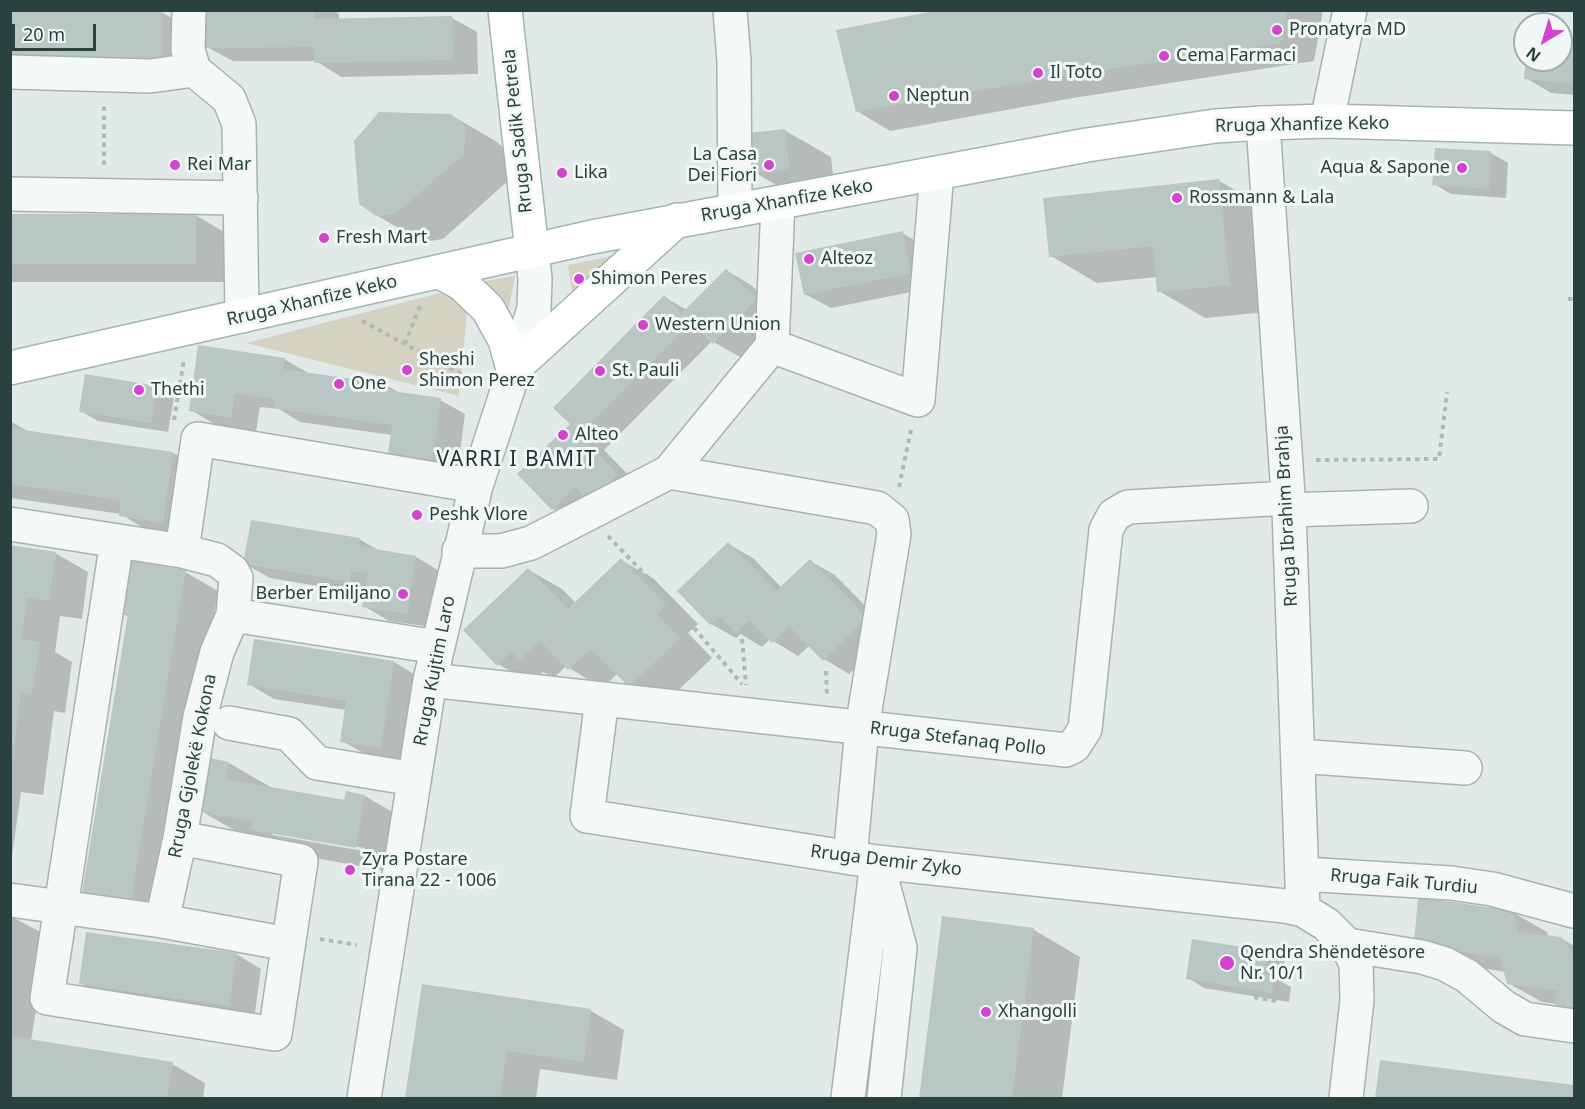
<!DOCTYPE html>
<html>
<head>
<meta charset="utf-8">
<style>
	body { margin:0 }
	#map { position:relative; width:1585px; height:1109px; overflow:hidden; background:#e1eae8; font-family:"Noto Sans",sans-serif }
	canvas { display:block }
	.frame { position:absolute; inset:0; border:12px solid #29423d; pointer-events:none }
	.north { position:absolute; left:1513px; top:12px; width:60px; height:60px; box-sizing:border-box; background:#f1f7f6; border:2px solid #a1afac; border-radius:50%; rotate:218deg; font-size:16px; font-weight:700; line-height:24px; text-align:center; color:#29423d }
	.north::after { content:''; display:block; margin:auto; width:21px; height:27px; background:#d243cf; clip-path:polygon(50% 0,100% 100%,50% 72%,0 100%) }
	.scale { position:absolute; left:12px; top:24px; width:84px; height:27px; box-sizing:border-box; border:3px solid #29423d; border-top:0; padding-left:8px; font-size:18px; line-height:21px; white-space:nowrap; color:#29423d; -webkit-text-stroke:4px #f1f7f6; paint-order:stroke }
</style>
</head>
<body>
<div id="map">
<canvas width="1585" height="1109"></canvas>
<div class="frame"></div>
<div class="north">N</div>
<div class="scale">20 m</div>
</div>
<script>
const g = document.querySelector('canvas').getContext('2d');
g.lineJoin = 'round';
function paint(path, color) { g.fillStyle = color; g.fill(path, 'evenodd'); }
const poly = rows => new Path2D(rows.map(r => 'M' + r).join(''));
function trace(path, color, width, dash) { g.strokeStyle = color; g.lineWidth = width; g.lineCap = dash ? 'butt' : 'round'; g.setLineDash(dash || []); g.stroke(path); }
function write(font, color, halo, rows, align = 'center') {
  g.font = font + ' "Noto Sans",sans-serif'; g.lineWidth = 6; g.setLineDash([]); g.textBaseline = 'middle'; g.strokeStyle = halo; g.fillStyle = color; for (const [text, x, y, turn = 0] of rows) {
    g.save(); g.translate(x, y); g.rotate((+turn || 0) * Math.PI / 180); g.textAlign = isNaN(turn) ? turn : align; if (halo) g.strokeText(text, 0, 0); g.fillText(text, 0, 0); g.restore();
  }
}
const green = poly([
	[627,253,574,307,568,265],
	[515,276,507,318,480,282],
	[440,293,454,299,467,313,459,396,246,343]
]);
const shadow = poly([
	[207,10,333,10,339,14,339,20,452,18,477,32,478,74,341,77,316,61,233,61,207,47],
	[945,10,1323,10,1314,61,1073,98,890,131,857,111],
	[161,12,195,31,194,80,10,79],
	[1561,47,1574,48,1574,95,1551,93,1526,78,1528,60,1561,60],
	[451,115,497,142,511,155,509,180,443,239,423,242,376,215],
	[784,130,831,157,835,195,800,199,754,172],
	[1491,153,1508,163,1506,198,1451,194,1434,184],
	[1219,181,1265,207,1276,311,1205,318,1159,291,1157,277,1097,283,1051,256],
	[10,215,195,215,228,234,228,282,10,282],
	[902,233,928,248,936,287,831,308,805,294],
	[726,270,751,285,782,315,740,357,712,341,604,450,643,490,578,523,553,509,572,424,664,297,687,310],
	[284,359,310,374,386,385,401,394,440,400,465,414,457,475,415,468,389,454,392,435,300,422,279,409,260,407,256,431,216,425,191,410],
	[157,388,174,398,168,432,98,421,81,411],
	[10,421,31,433,173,453,206,472,196,541,154,535,121,514,11,498],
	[359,539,380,551,416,557,441,572,432,627,389,621,364,606,366,594,270,578,245,564],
	[728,544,753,558,782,588,810,561,835,575,892,633,849,674,824,659,810,645,798,656,770,639,762,647,741,634,736,638,711,624],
	[10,547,55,553,88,572,82,619,60,616,55,652,72,662,65,713,54,711,43,795,21,792,10,870],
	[621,560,654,579,698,624,688,633,712,658,663,705,630,686,617,674,602,688,566,666,554,678,543,672,531,683,498,664,529,570,562,589,576,603],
	[185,572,218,591,164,919,117,911,83,892,129,617,120,612],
	[255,640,394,662,419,677,406,762,367,755,342,741,346,710,274,699,249,684],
	[229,763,274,789,345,802,365,796,411,823,402,874,299,855,248,838,201,811],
	[270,831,364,848,363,851,273,835],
	[1514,913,1547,932,1548,937,1561,938,1574,946,1574,1021,1557,1004,1542,1002,1508,983,1505,972,1449,962,1416,943],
	[10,916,48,936,31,1041,172,1064,205,1083,203,1098,10,1098],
	[944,918,1034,930,1080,957,1062,1098,921,1098],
	[1268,952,1285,962,1282,982,1291,987,1289,1002,1204,988,1188,978],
	[236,954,261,969,254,1019,106,998,80,983],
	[423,986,591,1011,624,1030,617,1080,540,1069,536,1098,407,1098],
	[1381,1061,1574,1086,1574,1098,1377,1098]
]);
const building = poly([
	[10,10,162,11,162,61,10,61],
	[206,10,314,10,314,19,452,16,453,60,314,63,315,47,206,48],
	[939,10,1287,10,1281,43,1039,80,856,112,836,30],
	[1561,45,1574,47,1574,84,1524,79,1526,60,1561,60],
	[379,112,451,114,466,127,464,154,397,213,376,216,359,204,354,141],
	[785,129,789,169,752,173,748,133],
	[1435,148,1491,151,1489,189,1432,185],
	[1219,179,1230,285,1157,292,1153,246,1049,257,1043,198],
	[10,214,196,214,196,264,10,264],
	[903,231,911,273,804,295,795,253],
	[726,269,757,299,713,344,691,322,580,435,618,475,590,502,576,487,552,510,517,474,570,424,553,408,664,295,682,313],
	[198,345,285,358,283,369,386,384,386,390,441,398,432,461,388,454,392,425,273,408,275,399,235,393,231,418,189,411],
	[85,374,157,386,152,423,79,412],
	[10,428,173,452,163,523,119,516,121,500,10,484],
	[251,520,360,538,358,546,416,556,407,614,362,607,368,573,351,571,350,582,243,564],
	[728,542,776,591,810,559,867,618,823,661,789,626,772,643,749,620,736,633,719,616,710,625,677,591],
	[10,545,56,552,49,601,27,598,21,639,40,642,32,695,21,693,12,760],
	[621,558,666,605,656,614,680,638,629,687,591,649,568,670,540,641,520,660,511,652,497,666,463,630,528,568,568,609],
	[127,560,186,570,131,901,82,893,128,614,118,612],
	[254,639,394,661,381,748,340,742,346,701,247,685],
	[210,758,229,762,226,779,344,800,346,791,365,795,356,848,251,830,252,821,200,812],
	[1418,897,1514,911,1518,932,1561,937,1574,954,1574,1014,1554,1011,1557,991,1507,984,1500,958,1414,944],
	[942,916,1034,928,1012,1098,919,1098],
	[86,932,237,953,229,1006,79,984],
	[1192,939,1268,951,1265,974,1275,976,1272,993,1186,979],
	[422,984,591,1009,584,1062,507,1051,500,1098,405,1098],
	[10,1036,173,1062,167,1098,10,1098],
	[1380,1060,1574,1085,1574,1098,1375,1098]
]);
const path = poly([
	[104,165,104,103],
	[1568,299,1574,299],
	[362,321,470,379],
	[405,344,420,306],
	[174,420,184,359],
	[1316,460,1439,459,1447,392],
	[899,487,911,430],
	[608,536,677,608,742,684],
	[742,639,746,685],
	[826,671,827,694],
	[320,939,357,945],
	[1253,990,1252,997,1278,1001],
	[1013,1094,1040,1098,1050,1077]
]);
const minor = poly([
	[189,10,188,50,194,70,229,99,239,124,242,316],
	[730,10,734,61,735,210],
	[10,72,150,76,194,70],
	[1327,121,1350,10],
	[1263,123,1289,510,1303,910],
	[10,194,241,198],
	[772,346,918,400,937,173],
	[669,472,877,508,892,520,894,534,862,728,850,858],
	[1289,510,1411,506],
	[10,524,182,551,217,560,232,571,236,578,233,615,217,652,200,717,180,838,162,921],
	[117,541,47,998,275,1034,301,861,180,838],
	[182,551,198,439,476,486],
	[459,551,501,551,531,543,669,472,772,346,778,203],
	[233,615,437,647],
	[430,680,1066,750,1074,746,1085,729,1106,530,1114,515,1128,507,1288,498],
	[602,699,587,816,877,862,1285,906,1303,910,1326,924,1347,945,1356,964,1357,1000,1346,1098],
	[229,723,289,734,317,763,414,779],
	[1298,756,1465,768],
	[877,862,900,948,884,1098],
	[1303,874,1451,883,1492,889,1574,911],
	[10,900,162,921,288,944],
	[1347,945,1422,957,1445,964,1467,976,1504,1007,1525,1019,1574,1026],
	[364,1098,430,680,476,486,534,309,535,279,532,251],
	[848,1098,875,878]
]);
const major = poly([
	[505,10,532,251],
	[440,272,462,284,488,309,505,340,513,369,677,220],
	[10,368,592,237,1087,145,1215,126,1263,123,1327,121,1574,128]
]);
const markers = [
	[1277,30,6,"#d243cf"],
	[1164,56,6,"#d243cf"],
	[1038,73,6,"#d243cf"],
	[894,96,6,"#d243cf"],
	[175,165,6,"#d243cf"],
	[769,165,6,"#d243cf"],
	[1462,168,6,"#d243cf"],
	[562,173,6,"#d243cf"],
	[1177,198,6,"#d243cf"],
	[324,238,6,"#d243cf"],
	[809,259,6,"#d243cf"],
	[579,279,6,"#d243cf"],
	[643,325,6,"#d243cf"],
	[407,370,6,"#d243cf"],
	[600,371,6,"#d243cf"],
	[339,384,6,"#d243cf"],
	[139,390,6,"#d243cf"],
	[563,435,6,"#d243cf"],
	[417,515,6,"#d243cf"],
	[403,594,6,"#d243cf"],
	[350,870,6,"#d243cf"],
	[1227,963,8,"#d243cf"],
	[986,1012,6,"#d243cf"]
];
const poiNames = [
	["Pronatyra MD",1289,30],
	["Cema Farmaci",1176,56],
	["Il Toto",1050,73],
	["Neptun",906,96],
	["La Casa",757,155,"right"],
	["Dei Fiori",757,176,"right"],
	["Rei Mar",187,165],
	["Aqua & Sapone",1450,168,"right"],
	["Lika",574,173],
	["Rossmann & Lala",1189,198],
	["Fresh Mart",336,238],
	["Alteoz",821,259],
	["Shimon Peres",591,279],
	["Western Union",655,325],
	["Sheshi",419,360],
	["Shimon Perez",419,381],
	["St. Pauli",612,371],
	["One",351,384],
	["Thethi",151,390],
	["Alteo",575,435],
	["Peshk Vlore",429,515],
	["Berber Emiljano",391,594,"right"],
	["Zyra Postare",362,860],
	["Tirana 22 - 1006",362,881],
	["Qendra Shëndetësore",1240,953],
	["Nr. 10/1",1240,974],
	["Xhangolli",998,1012]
];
const streetNames = [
	["Rruga Xhanfize Keko",1302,125,-1],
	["Rruga Sadik Petrela",518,131,-96],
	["Rruga Xhanfize Keko",787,201,-10],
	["Rruga Xhanfize Keko",312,301,-13],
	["Rruga Ibrahim Brahja",1287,516,-93],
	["Rruga Kujtim Laro",435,671,-79],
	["Rruga Stefanaq Pollo",958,739,7],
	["Rruga Gjolekë Kokona",193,766,-79],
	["Rruga Demir Zyko",886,861,7],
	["Rruga Faik Turdiu",1404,882,5]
];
const quarterNames = [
	["VARRI I BAMIT",517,460]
];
paint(green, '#d4d3c2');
paint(shadow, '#0003');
paint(building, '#b8c7c4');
trace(minor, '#a6b4b1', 36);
trace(major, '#a0b6b1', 36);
trace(path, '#afbab8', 4, [4.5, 4.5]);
trace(minor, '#f4f8f7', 33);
trace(major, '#fff', 33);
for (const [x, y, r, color] of markers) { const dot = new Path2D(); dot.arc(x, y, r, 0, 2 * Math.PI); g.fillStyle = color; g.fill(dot); trace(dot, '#f1f7f6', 2); }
write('18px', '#29423d', '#f1f7f6', poiNames, 'left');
write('18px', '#29423d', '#f1f7f6', streetNames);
g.letterSpacing = '1.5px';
write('21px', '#1b332f', '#f1f7f6', quarterNames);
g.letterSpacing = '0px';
</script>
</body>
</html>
